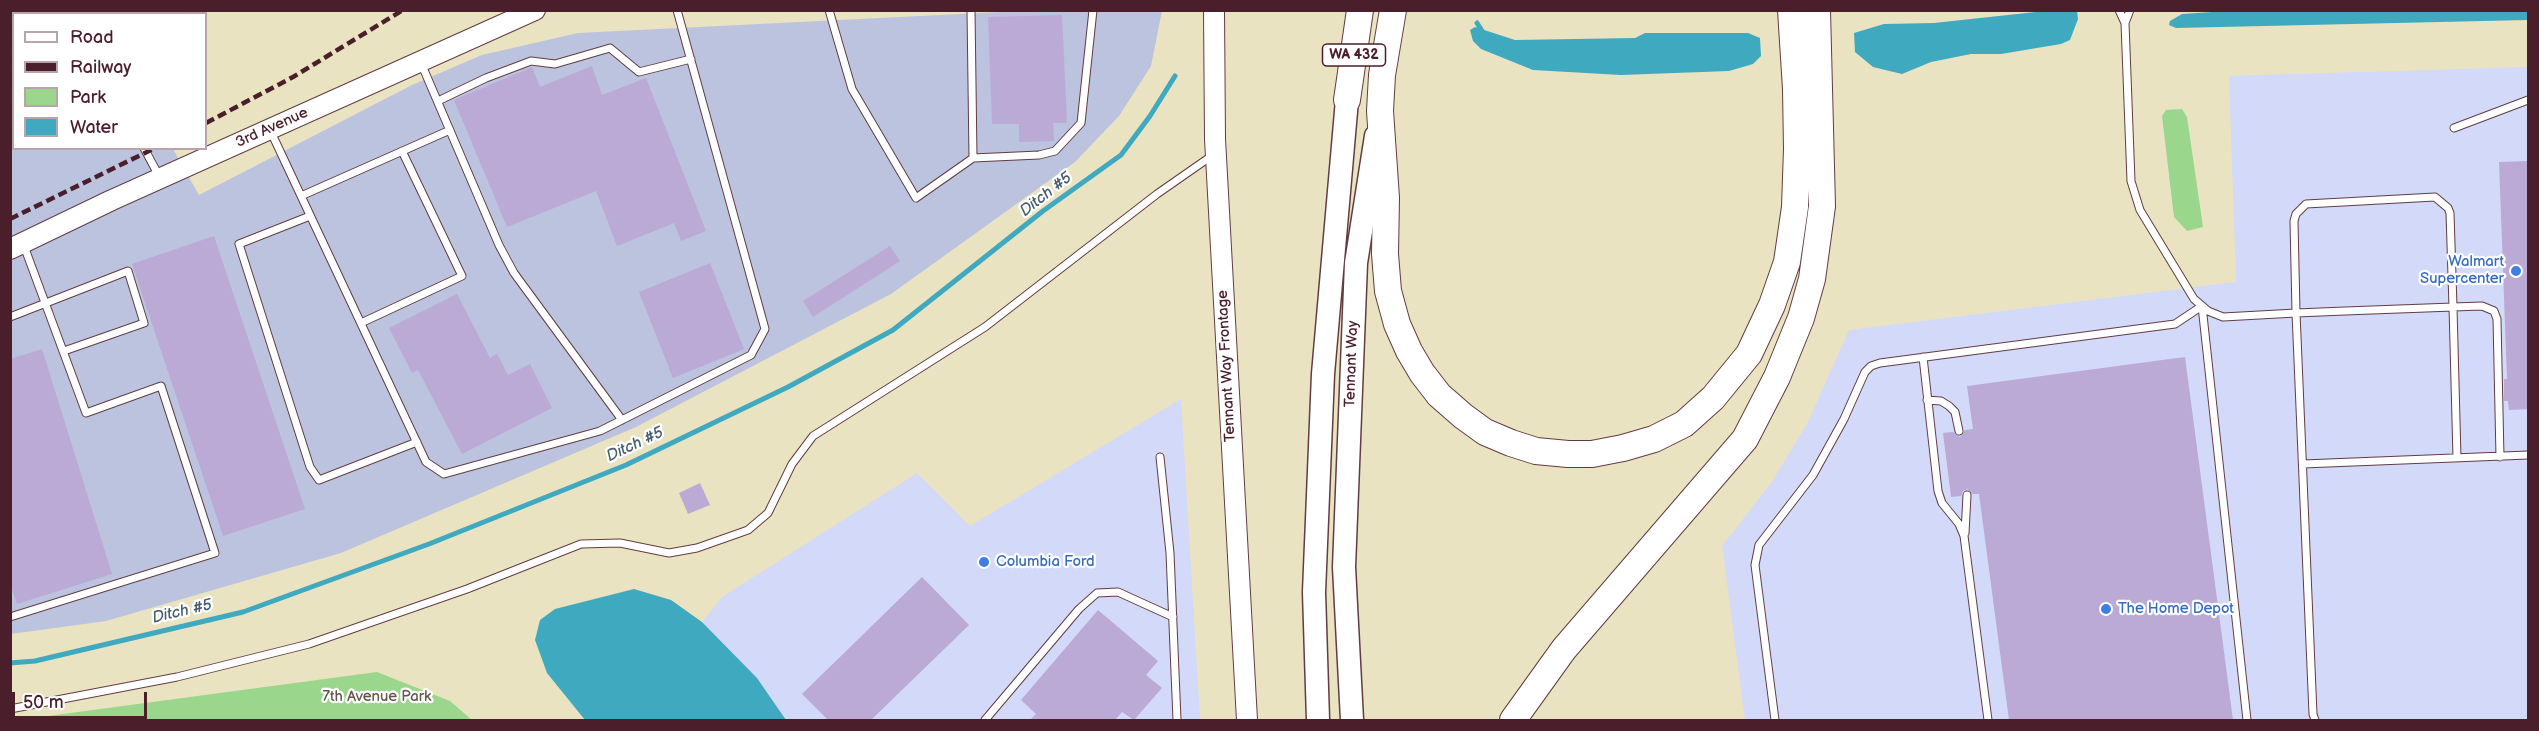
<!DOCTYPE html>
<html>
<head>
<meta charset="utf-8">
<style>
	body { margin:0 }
	#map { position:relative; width:2539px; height:731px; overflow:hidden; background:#eae3c1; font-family:"Balsamiq Sans",sans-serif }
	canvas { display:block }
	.frame { position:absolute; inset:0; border:12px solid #4a1f2b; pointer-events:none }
	.legend { position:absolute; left:12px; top:12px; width:195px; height:138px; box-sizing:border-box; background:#fff; border:2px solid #b7a5aa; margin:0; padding:8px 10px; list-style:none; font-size:18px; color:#4a1f2b }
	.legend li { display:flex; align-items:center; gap:12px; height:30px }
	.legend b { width:30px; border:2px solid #b7a5aa }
	.scale { position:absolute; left:12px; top:692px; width:135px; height:27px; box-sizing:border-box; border:3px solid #4a1f2b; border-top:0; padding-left:8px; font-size:18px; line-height:21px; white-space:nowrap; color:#4a1f2b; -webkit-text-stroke:4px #fff; paint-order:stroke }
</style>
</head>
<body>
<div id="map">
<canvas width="2539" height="731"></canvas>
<div class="frame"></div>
<ul class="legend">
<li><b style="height:8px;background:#fff"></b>Road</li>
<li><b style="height:8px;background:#4a1f2b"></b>Railway</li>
<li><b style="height:16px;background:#9ad68b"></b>Park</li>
<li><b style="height:16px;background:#3fa9bf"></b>Water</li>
</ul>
<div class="scale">50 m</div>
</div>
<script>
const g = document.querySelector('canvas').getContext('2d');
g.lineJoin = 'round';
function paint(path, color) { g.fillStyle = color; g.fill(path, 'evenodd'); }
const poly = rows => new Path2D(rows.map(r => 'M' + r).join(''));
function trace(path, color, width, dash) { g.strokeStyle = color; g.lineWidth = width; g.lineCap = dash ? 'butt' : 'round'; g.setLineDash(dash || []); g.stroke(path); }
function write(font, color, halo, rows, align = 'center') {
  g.font = font + ' "Balsamiq Sans",sans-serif'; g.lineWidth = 4.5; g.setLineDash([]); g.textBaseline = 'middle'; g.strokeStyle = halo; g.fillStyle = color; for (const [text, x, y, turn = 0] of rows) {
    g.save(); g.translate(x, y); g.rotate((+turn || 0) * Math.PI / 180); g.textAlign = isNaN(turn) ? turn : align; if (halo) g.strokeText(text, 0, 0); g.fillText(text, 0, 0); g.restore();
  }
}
const built = poly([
	[2528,67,2528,720,1745,720,1722,546,1771,483,1807,424,1849,330,2236,282,2229,76],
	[1181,399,1200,720,786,720,757,678,702,622,722,597,917,473,970,526]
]);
const industrial = poly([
	[98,10,100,13,14,14,14,148,173,149,199,195,412,85,482,55,578,33,1020,11,1162,11,1151,66,1119,116,1075,162,891,294,636,427,341,553,106,621,11,634,10,11]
]);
const green = poly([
	[2182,109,2187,117,2203,227,2187,231,2174,217,2162,116,2166,110],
	[377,672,450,701,472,720,18,720]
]);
const water = poly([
	[2054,10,2077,11,2078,19,2070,40,2061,44,2001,54,1971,54,1931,62,1902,74,1873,67,1855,52,1854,33,1884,24,1934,23],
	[2227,11,2528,10,2528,20,2176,28,2169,25,2170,21,2182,14],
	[1475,27,1515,40,1635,38,1645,33,1748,33,1760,38,1761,56,1753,64,1729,71,1621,75,1533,70,1481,49,1473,41,1470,30],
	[634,589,671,600,702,622,757,678,786,720,585,720,547,673,535,640,540,620,555,609]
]);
const stream = poly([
	[1477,23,1484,34],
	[10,663,35,661,243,612,429,544,626,465,788,387,893,330,1043,211,1121,155,1150,116,1175,76]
]);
const building = poly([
	[1062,15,1067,123,1053,123,1054,141,1019,142,1019,124,992,124,988,17],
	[592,66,602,95,646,78,706,231,681,241,674,223,617,246,596,191,507,227,454,100,532,67,540,87],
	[2529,161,2529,409,2509,410,2508,401,2504,401,2504,379,2507,379,2499,162],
	[214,236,305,509,223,536,132,264],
	[890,246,900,261,813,317,803,301],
	[710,263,744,349,673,378,639,292],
	[457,294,490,358,497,354,508,375,530,364,552,408,462,454,418,370,412,373,389,328],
	[42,349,112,574,17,604,10,583,10,359],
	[2185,357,2233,720,2009,720,1979,494,1972,494,1967,489,1963,491,1961,496,1951,497,1943,433,1953,432,1960,437,1965,430,1973,429,1967,386],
	[700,483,710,505,688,514,679,493],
	[922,577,969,625,871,720,828,720,802,694],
	[1098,610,1158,661,1146,675,1162,688,1134,720,1122,712,1115,720,1030,720,1036,714,1021,700]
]);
const lane = poly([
	[829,10,852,89,916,198,973,158,1039,155,1055,151,1081,123,1093,10],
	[971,10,973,158],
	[2119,10,2125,23],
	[2130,10,2125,23,2131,181,2140,210,2194,299,2208,311,2223,317,2296,313,2313,714,2315,720],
	[421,63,499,245,514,273,622,420],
	[10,73,14,74],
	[438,101,486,78,531,61,555,64,610,48,639,72,691,59],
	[2454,128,2528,100],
	[271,132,426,462,444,474,600,431,751,355,765,329,677,10],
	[144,148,159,176],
	[301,196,450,130],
	[310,216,239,244,310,467,319,480,417,442],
	[10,317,128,271,144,323,64,351],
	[361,323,462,276,402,151],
	[1923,357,1938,491,1942,503,1959,524,1964,536,1988,720],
	[1927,400,1941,401,1949,406,1955,412,1959,431],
	[1160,457,1170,553,1177,720],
	[2457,458,2453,307,2450,213,2448,208,2435,197,2306,204,2296,214,2294,221,2296,313,2345,311,2453,307,2482,306,2494,311,2497,319,2500,457],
	[2303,464,2528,455],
	[1965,533,1967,495],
	[10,617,215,553,161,386,86,413,24,246],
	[10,709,177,677,309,644,467,589,581,544,620,543,669,553,697,548,748,530,768,513,792,464,813,436,985,327,1157,194,1213,155],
	[985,720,1079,609,1097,593,1118,592,1173,617],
	[1775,720,1755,565,1759,545,1813,475,1844,419,1865,372,1871,366,1880,363,2175,324,2202,306,2247,720]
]);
const secondary = poly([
	[1214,10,1215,139,1247,720],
	[10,249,112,200,535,10]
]);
const primary = poly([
	[1318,720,1314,592,1323,374,1347,100],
	[1352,720,1344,567,1356,263,1376,136]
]);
const highway = poly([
	[1393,10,1382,75,1380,111,1386,198,1385,254,1388,291,1397,324,1409,351,1422,373,1439,395,1463,416,1485,432,1511,443,1536,451,1568,454,1592,454,1623,448,1654,439,1684,424,1713,398,1749,354,1772,305,1787,262,1795,207,1797,149,1796,89,1791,10],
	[1347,100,1360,10],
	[1513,720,1564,649,1745,439,1777,377,1801,318,1812,279,1822,206,1817,10]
]);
const rail = poly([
	[206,123,293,77,403,10],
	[10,127,14,128],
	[10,219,155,148]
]);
const markers = [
	[2516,271,6,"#3f7fe0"],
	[984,562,6,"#3f7fe0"],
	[2106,609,6,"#3f7fe0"]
];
const shields = [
	[1354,55,63]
];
const shieldNames = [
	["WA 432",1354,55]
];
const streetNames = [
	["3rd Avenue",272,128,-24],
	["Tennant Way",1352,364,-88],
	["Tennant Way Frontage",1227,366,-93]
];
const shopNames = [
	["Walmart",2504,262,"right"],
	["Supercenter",2504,279,"right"],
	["Columbia Ford",996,562],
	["The Home Depot",2118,609]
];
const parkNames = [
	["7th Avenue Park",377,697]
];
const waterNames = [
	["Ditch #5",1046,195,-38],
	["Ditch #5",635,445,-25],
	["Ditch #5",182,612,-13]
];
paint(built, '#d2d9f9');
paint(industrial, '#bcc3de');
paint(green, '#9ad68b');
paint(water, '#3fa9bf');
trace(stream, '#3fa9bf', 5);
paint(building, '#baaad5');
trace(lane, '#623c42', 9);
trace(secondary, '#623c42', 22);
trace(primary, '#623c42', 25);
trace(highway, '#623c42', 28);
trace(lane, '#fff', 7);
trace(secondary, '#fff', 20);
trace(primary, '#fff', 22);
trace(highway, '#fff', 26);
trace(rail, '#4a1f2b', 4.5, [9, 4.5]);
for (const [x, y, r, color] of markers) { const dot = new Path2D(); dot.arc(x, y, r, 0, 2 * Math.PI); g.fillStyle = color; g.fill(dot); trace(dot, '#fff', 2); }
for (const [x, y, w] of shields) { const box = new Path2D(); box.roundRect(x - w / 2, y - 11, w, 22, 4.5); g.fillStyle = '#fff'; g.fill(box); trace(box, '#4a1f2b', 1.5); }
write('bold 14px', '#4a1f2b', null, shieldNames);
write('15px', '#4a1f2b', '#fff', streetNames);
write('15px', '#366cbe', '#fff', shopNames, 'left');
write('15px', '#625648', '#fff', parkNames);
write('italic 16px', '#455d6e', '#fff', waterNames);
</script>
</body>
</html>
